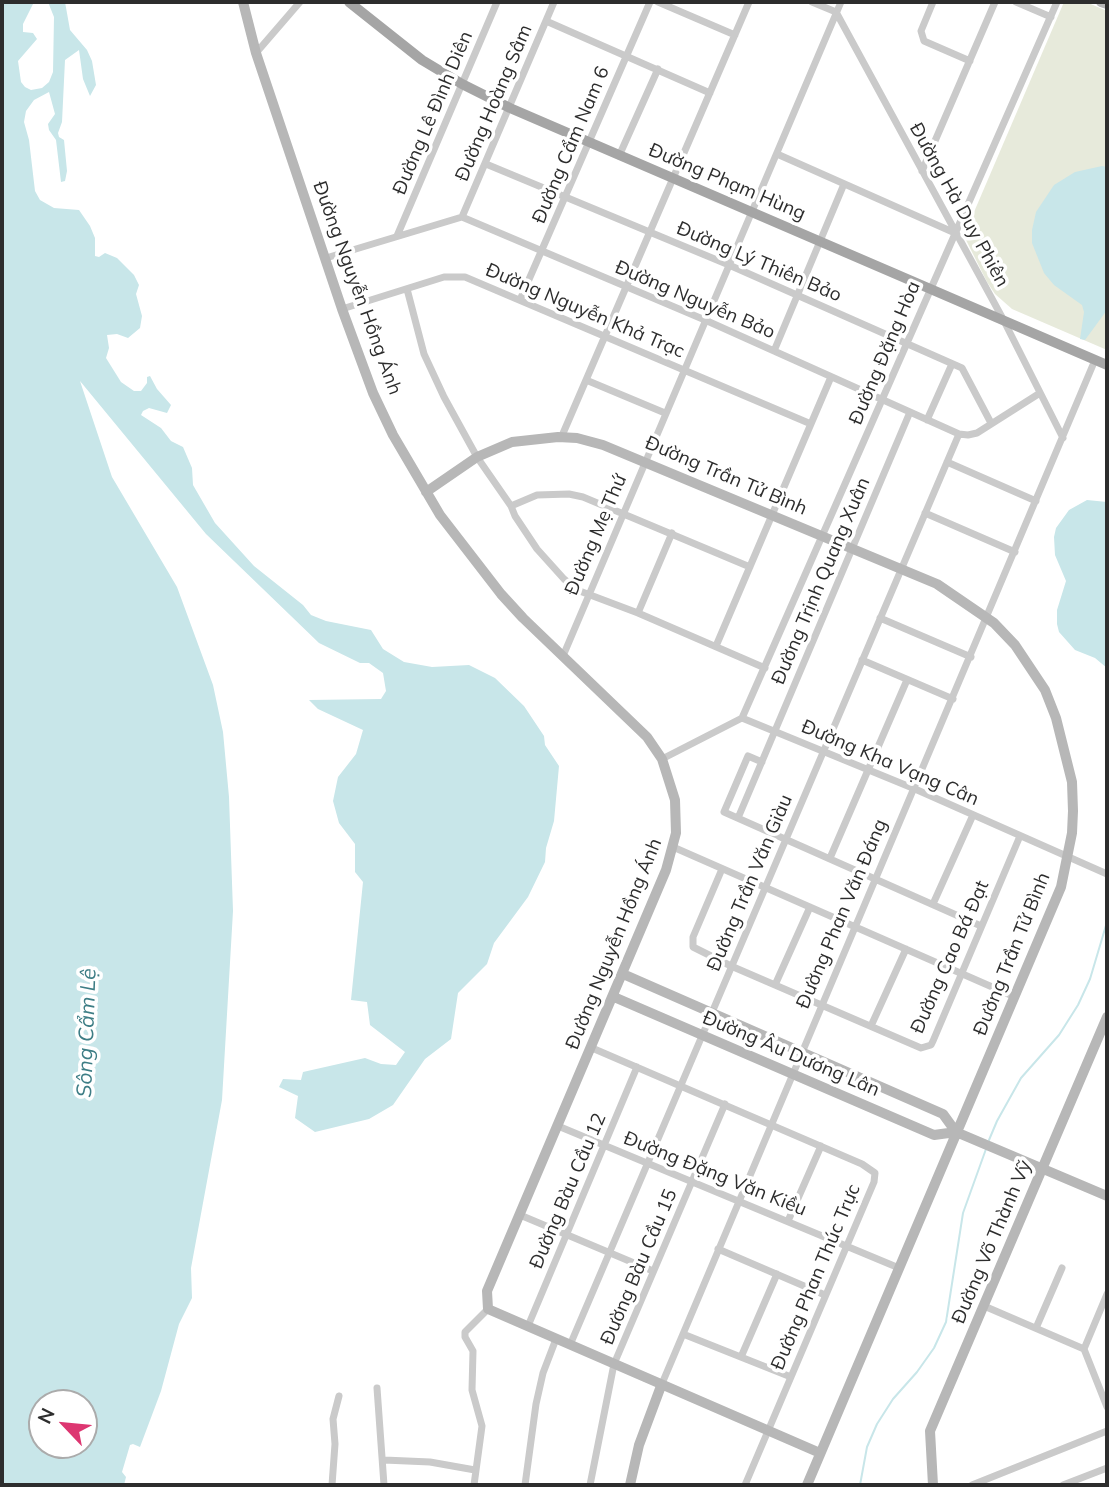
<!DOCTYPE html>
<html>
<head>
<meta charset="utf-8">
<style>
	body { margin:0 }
	#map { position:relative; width:1109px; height:1487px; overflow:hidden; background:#fff; font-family:Mulish,sans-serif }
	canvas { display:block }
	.frame { position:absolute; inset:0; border:4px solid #2d2d2d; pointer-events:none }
	.north { position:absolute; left:28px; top:1389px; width:70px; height:70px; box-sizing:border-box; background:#fff; border:2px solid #ababab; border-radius:50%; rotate:296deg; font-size:19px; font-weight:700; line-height:28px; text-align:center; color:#2d2d2d }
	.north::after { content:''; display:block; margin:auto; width:24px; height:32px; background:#dd3671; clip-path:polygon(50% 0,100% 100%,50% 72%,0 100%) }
</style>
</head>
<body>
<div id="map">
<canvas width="1109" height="1487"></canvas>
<div class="frame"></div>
<div class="north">N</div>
</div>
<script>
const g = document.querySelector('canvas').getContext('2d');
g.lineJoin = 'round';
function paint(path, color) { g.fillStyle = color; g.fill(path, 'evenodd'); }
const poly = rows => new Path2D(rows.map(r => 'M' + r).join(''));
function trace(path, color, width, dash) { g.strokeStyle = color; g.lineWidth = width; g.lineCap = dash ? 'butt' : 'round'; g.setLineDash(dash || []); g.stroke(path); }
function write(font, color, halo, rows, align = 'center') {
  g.font = font + ' Mulish,sans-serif'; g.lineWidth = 7; g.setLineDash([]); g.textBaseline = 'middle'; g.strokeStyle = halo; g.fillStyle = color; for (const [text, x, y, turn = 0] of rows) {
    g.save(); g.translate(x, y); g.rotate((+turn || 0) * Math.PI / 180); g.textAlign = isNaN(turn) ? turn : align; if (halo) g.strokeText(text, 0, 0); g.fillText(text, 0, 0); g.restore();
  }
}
const green = poly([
	[1064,2,1086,2,1107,11,1107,350,1012,309,995,294,987,282,965,238,965,233]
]);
const water = poly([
	[2,2,34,2,23,24,23,32,33,33,37,39,18,61,21,82,25,87,31,90,42,88,49,82,53,72,54,17,48,2,65,2,70,30,87,50,92,61,96,85,90,96,83,79,79,50,65,60,62,122,58,133,59,137,64,140,67,171,65,181,61,182,56,140,49,130,48,124,55,114,49,92,34,100,26,111,24,122,29,140,35,191,40,200,54,208,79,210,90,226,95,238,95,256,99,257,105,253,117,258,134,275,139,285,136,294,142,316,140,328,128,338,117,334,107,335,109,348,106,358,121,382,134,391,141,391,147,383,147,377,150,376,157,389,171,405,167,413,149,408,143,411,141,415,161,428,171,441,183,447,192,468,193,485,215,523,254,566,303,605,311,615,326,621,371,630,383,649,404,662,432,667,469,665,495,678,524,706,544,736,545,745,559,766,554,821,546,848,545,862,528,897,494,943,487,964,458,993,451,1039,425,1059,393,1105,369,1119,315,1132,295,1118,298,1096,279,1087,283,1079,301,1080,303,1072,365,1058,381,1064,396,1065,405,1052,370,1025,367,1002,351,1000,363,882,355,872,355,844,339,823,333,801,338,777,356,754,363,730,318,709,309,700,381,699,386,691,383,673,369,663,360,663,319,643,206,534,80,381,112,477,177,587,213,685,223,732,229,797,233,911,222,1100,191,1268,192,1298,179,1324,161,1391,140,1447,133,1444,130,1445,122,1472,126,1477,124,1485,2,1485],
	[84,1403,84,1445,42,1445,42,1403],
	[1102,166,1107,167,1107,310,1085,340,1080,339,1084,312,1082,305,1054,285,1044,273,1032,243,1032,230,1036,212,1054,185,1075,172],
	[1087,500,1107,502,1107,668,1095,658,1075,650,1059,632,1057,624,1057,610,1066,581,1055,555,1054,537,1056,528,1069,510]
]);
const stream = poly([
	[989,1140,997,1121,1021,1078,1059,1035,1078,1005,1090,979,1107,922],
	[860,1485,867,1447,877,1424,893,1399,917,1372,934,1348,946,1322,963,1213,986,1149]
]);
const street = poly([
	[658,2,735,35],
	[812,2,836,12,1003,319,1063,438],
	[933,2,921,31,924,41,970,61],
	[1016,2,1051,17],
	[546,21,710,93],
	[256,53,300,2],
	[777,154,955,233],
	[619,156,658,69],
	[486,164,729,265,962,368,991,423],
	[922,171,995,2],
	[462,217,554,2],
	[397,236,497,2],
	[326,258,462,217,705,320,959,434,968,435,977,433,1040,393],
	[407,289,424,354,444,397,477,457,511,506,515,516,537,549,564,579,577,590,638,613,765,668],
	[520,300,650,2],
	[342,309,444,277,465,277,811,424],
	[774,351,844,184],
	[586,380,665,413],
	[927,420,952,364],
	[561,438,749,2],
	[947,462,1036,501],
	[511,506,537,495,569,494,583,497,750,567],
	[925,513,1015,552],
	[638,613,672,533],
	[880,618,971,657],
	[716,646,831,377],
	[563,656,841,2],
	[862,660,953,699],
	[742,718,1057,2],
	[662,759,742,718,915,789,1107,874],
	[762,762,748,756,724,812,981,926],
	[738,818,910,412],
	[673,847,1015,997],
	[830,858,907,680],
	[722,869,693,937,693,947,731,966,921,1048,931,1045,933,1041,1020,836],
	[933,904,973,815],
	[775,985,810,907],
	[871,1026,906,949],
	[592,1048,862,1164,875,1173,874,1182,745,1485],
	[558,1126,899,1268],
	[520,1215,653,1271],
	[788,1221,821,1146],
	[718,1249,825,1295],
	[984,1306,1084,1349,1107,1407],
	[528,1326,637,1067],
	[1036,1328,1062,1268],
	[683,1334,791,1377],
	[570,1345,959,434],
	[1084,1349,1107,1294],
	[741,1357,777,1274],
	[661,1386,1095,360],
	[377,1388,384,1485],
	[384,1460,430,1462,475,1470],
	[332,1485,335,1444,333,1419,339,1396],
	[474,1485,482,1426,472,1390,473,1351,465,1337,465,1332,488,1309],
	[525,1485,536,1404,543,1373,556,1339],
	[590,1485,614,1364,725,1104],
	[972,1485,1107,1431],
	[1063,1485,1107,1468]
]);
const secondary = poly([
	[243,2,256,53,342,309,373,393,393,435,440,515,501,594,523,618,647,737,662,759,675,800,676,833,666,870,487,1291,488,1309,820,1453],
	[1101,2,1107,4],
	[426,492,477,457,512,442,558,437,577,438,603,445,937,584,994,623,1015,645,1045,690,1056,718,1072,782,1073,811,1072,833,1061,887,807,1485],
	[623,974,943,1114,956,1132,1107,1196],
	[614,997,934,1135,956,1132],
	[630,1485,639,1445,661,1386],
	[933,1485,930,1431,1107,1017]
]);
const primary = poly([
	[349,2,422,60,462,84,510,108,1107,365]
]);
const streetNames = [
	["Đường Hoàng Sâm",494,103,-67],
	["Đường Lê Đình Diên",433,113,-67],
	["Đường Cẩm Nam 6",571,145,-67],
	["Đường Phạm Hùng",727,182,23],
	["Đường Hà Duy Phiên",959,205,61],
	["Đường Lý Thiên Bảo",759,262,23],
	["Đường Nguyễn Hồng Ánh",357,288,70],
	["Đường Nguyễn Bảo",695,300,23],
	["Đường Nguyễn Khả Trạc",585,311,23],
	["Đường Đặng Hòa",885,353,-67],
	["Đường Trần Tử Bình",726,476,23],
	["Đường Mẹ Thứ",596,535,-67],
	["Đường Trịnh Quang Xuân",821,581,-67],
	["Đường Kha Vạng Cân",890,763,23],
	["Đường Trần Văn Giàu",750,883,-67],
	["Đường Phan Văn Đáng",842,914,-67],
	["Đường Nguyễn Hồng Ánh",614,944,-68],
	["Đường Trần Tử Bình",1012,954,-68],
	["Đường Cao Bá Đạt",950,957,-66],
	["Đường Âu Dương Lân",791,1054,23],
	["Đường Đặng Văn Kiều",715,1174,22],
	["Đường Bàu Cầu 12",568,1191,-67],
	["Đường Võ Thành Vỹ",992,1242,-67],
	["Đường Bàu Cầu 15",639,1267,-67],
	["Đường Phan Thúc Trực",816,1277,-67]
];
const waterNames = [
	["Sông Cẩm Lệ",87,1033,-88]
];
paint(green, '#e7eadb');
paint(water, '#c8e6e9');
trace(stream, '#c8e6e9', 2);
trace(street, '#cacaca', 7);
trace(secondary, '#b7b7b7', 10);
trace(primary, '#a5a5a5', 10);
write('19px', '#2d2d2d', '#fff', streetNames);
write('italic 21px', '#3d7d85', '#fff', waterNames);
</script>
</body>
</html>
